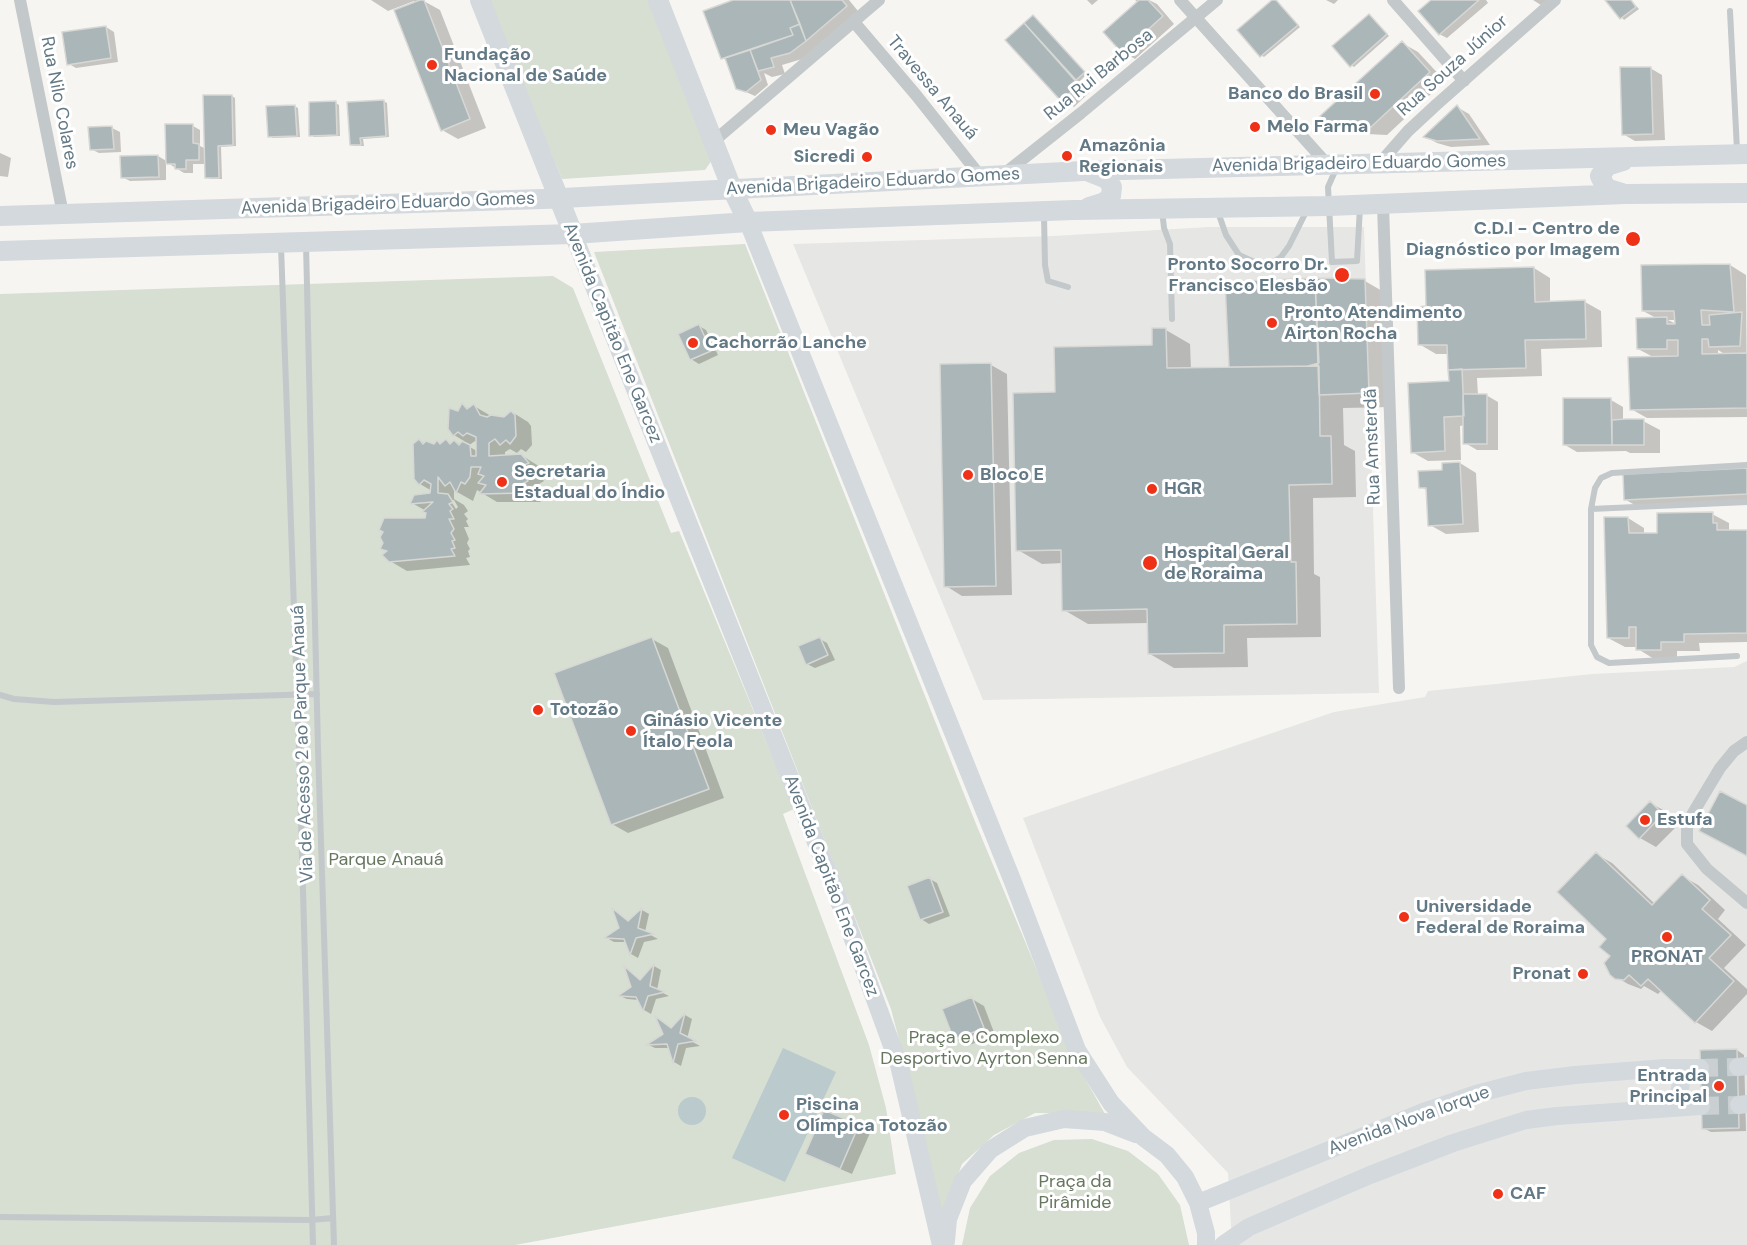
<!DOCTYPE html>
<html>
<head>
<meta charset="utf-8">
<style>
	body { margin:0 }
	canvas { display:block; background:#f6f5f1 }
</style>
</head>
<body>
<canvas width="1747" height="1245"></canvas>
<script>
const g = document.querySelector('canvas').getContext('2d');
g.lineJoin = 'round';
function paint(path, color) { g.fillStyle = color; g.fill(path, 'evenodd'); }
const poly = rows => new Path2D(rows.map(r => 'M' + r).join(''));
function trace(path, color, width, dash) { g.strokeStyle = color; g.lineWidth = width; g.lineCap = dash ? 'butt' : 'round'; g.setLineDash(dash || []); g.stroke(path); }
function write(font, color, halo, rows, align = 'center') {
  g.font = font + ' "DM Sans",sans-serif'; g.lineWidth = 6; g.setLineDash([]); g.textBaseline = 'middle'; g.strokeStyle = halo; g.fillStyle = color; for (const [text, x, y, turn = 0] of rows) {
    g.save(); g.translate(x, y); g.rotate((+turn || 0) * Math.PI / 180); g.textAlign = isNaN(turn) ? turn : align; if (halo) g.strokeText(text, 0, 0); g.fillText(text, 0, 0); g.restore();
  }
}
const built = poly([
	[1209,227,1364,227,1379,693,983,700,793,244,1053,236],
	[1747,661,1747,1245,1232,1245,1228,1173,1127,1067,1100,1017,1023,818,1334,712,1425,697,1428,691,1592,674,1734,667]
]);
const green = poly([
	[489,0,650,0,712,160,705,170,562,179],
	[745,244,976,824,1074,1059,1105,1114,1035,1113,994,1135,962,1164,941,1219,917,1108,891,1009,594,252],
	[553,276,573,288,671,533,679,531,794,809,783,814,869,1045,886,1108,896,1174,515,1245,0,1245,0,294],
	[1092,1139,1128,1151,1158,1174,1180,1205,1189,1245,962,1245,970,1208,990,1176,1019,1153,1054,1140]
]);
const water = poly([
	[783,1048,836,1072,785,1182,732,1158],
	'678 1111a14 14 0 1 1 28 0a14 14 0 1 1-28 0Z'
]);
const shadow = poly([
	[371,0,422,0,440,10,486,128,458,139,442,130,414,1,388,11],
	[737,0,849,0,862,16,802,59,782,65,785,74,772,77,764,73,768,85,755,96,737,88,728,61,723,58],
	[1087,0,1098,0,1092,5],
	[1135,0,1149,0,1157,4,1174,24,1135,59,1123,52,1105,32,1139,3],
	[1274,0,1300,27,1264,57,1261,55],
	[1326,0,1338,0,1334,4],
	[1433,0,1486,0,1488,3,1447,38,1439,34],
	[1533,0,1552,0,1544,7],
	[1607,0,1631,0,1639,9,1624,20],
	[1369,16,1389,36,1354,67,1351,65],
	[1033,17,1087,74,1080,81,1090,92,1074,107,1062,100,1008,40],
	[106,27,114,32,118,62,76,68,69,64],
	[1402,43,1418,52,1445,81,1387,135,1346,133,1329,124],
	[1650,68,1662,75,1665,140,1635,141,1623,134],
	[232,96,235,98,236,146,221,147,222,179,210,179,206,177,206,164,193,164,193,173,184,173,166,162,166,180,130,181,122,177,158,156,168,162,193,126,200,130,200,146,206,149],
	[383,101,387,103,389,137,363,139,364,146,354,146,351,145],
	[336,103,339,105,340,136,314,137,311,135],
	[294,106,298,108,300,137,273,138,269,136],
	[1457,107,1469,114,1490,145,1451,147,1437,143,1426,137],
	[112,128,120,132,121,152,99,153,91,149],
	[0,153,11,158,8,177,0,176],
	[1730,265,1746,275,1747,417,1647,418,1631,409,1655,358,1638,349,1658,319,1643,311,1642,267],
	[1668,320,1676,320,1676,324],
	[1718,350,1726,355,1718,355],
	[1534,268,1550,278,1550,303,1585,302,1601,311,1602,347,1541,349,1542,376,1477,378,1478,395,1486,395,1498,402,1498,450,1477,450,1465,443,1465,425,1460,426,1461,460,1428,461,1412,452,1450,383,1449,354,1436,354,1419,344,1427,308],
	[1365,281,1389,295,1393,407,1343,408,1344,445,1355,451,1356,497,1313,498,1314,574,1320,577,1321,637,1247,638,1248,667,1174,668,1150,654,1149,623,1088,624,1064,610,1063,563,1042,564,1018,550,1057,394,1154,347,1166,330,1190,344,1191,369,1231,369,1227,284],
	[1321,361,1321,367,1308,368,1308,365],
	[699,326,706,330,718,355,699,364,691,359],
	[991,365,1007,374,1012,595,962,596,946,586],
	[1611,400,1623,407,1623,421,1643,421,1660,430,1660,453,1630,453,1626,451,1577,452,1565,445],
	[463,405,469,409,474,406,491,416,504,419,512,412,528,422,531,426,532,445,526,452,521,449,517,453,510,449,505,452,505,456,521,455,537,465,544,473,539,475,544,481,539,484,543,490,537,493,544,499,540,502,497,502,477,490,473,501,457,492,454,487,454,499,464,505,468,511,464,514,468,519,466,521,469,527,464,527,469,539,467,543,470,549,468,551,470,557,466,558,470,565,407,571,390,561,388,552,382,548,427,520,426,511,412,503,432,495,432,491,420,484,415,479,419,440,425,444,442,445,446,441,452,444,455,441,461,445,464,441,454,435,459,412],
	[475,441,477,443,477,451,468,446],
	[450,500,454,500,458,507,456,509],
	[1460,463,1476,473,1479,532,1446,534,1430,525,1428,491,1421,487,1444,471],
	[1747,469,1747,503,1642,509,1626,500],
	[1712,514,1729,523,1729,532,1747,532,1747,642,1699,643,1700,651,1677,651,1677,658,1654,659,1638,649,1638,647,1625,647,1608,638,1628,518,1644,528,1644,534,1659,534],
	[652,639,668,648,724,798,628,833,612,824],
	[820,639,827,643,835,660,815,668,807,664],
	[1650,803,1667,812,1679,824,1656,847,1640,838,1628,826],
	[1596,854,1612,863,1655,904,1682,876,1698,885,1725,910,1718,919,1746,945,1724,968,1747,989,1747,994,1712,1031,1696,1022,1662,990,1658,994,1644,986,1641,989,1628,984,1611,974,1612,956],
	[930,879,937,883,950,916,929,924,921,919],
	[642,910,649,914,645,932,658,939,644,942,638,958,631,954,627,942,614,942,607,938,621,928,615,911,629,922],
	[654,966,661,970,657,990,669,996,656,999,651,1014,644,1010,639,1000,627,999,620,996,633,988,626,969,641,981],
	[972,999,984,1006,995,1035,967,1046,955,1039],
	[685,1015,692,1019,687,1039,700,1046,686,1048,681,1066,674,1062,669,1048,655,1048,649,1045,672,1029],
	[1737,1050,1744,1055,1746,1131,1711,1132,1703,1128],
	[859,1126,870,1133,852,1174,819,1160]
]);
const building = poly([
	[420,0,424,0,470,119,441,131,394,10,420,0],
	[733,0,790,0,800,24,790,28,793,35,721,59,703,11,733,0],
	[790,0,842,0,847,6,806,41,790,0],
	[1139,0,1148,0,1163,16,1122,53,1103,32,1139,0],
	[1272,0,1276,0,1298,25,1260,57,1237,30,1272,0],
	[1431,0,1479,0,1439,35,1418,11,1431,0],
	[1605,0,1631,0,1636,7,1620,19,1605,0],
	[1369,14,1387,34,1350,67,1332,46,1369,14],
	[1033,15,1085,72,1076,80,1024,23,1033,15],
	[1024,23,1079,85,1061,101,1005,40,1024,23],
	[800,24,806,41,790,53,771,58,774,67,758,71,750,50,793,35,790,28,800,24],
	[106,26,111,58,67,65,62,32,106,26],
	[1402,41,1430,72,1371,127,1328,125,1320,116,1402,41],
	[750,50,761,80,746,92,736,89,725,58,750,50],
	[1620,67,1651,67,1653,134,1622,135,1620,67],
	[203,95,232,95,233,145,218,146,219,178,205,178,203,95],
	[384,100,386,136,360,138,361,145,350,145,347,102,384,100],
	[336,101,337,135,309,136,309,102,336,101],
	[295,105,297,136,268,137,266,106,295,105],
	[1457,105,1480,139,1437,141,1423,137,1457,105],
	[165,124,193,124,193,143,199,144,199,160,186,160,186,169,175,169,175,164,166,164,165,124],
	[112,126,114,149,90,150,88,127,112,126],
	[158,155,159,177,121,178,120,156,158,155],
	[1730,264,1734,312,1701,310,1702,325,1710,325,1709,315,1742,312,1740,346,1709,347,1708,339,1702,339,1702,354,1747,353,1747,408,1630,410,1628,357,1678,356,1678,340,1667,340,1667,349,1637,349,1636,318,1667,317,1667,324,1675,324,1674,311,1642,311,1641,265,1730,264],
	[1534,267,1535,302,1585,300,1586,339,1525,340,1526,368,1448,370,1447,345,1418,345,1417,307,1426,306,1425,270,1534,267],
	[1315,278,1319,363,1308,366,1229,367,1225,282,1315,278],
	[1315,278,1365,279,1369,393,1319,395,1315,278],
	[699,324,711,351,690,360,678,334,699,324],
	[1152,328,1166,328,1167,368,1319,366,1320,436,1331,436,1332,484,1289,485,1291,562,1296,562,1297,624,1224,625,1224,653,1148,654,1147,609,1062,611,1061,550,1016,551,1013,393,1055,392,1054,347,1152,345,1152,328],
	[991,363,996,586,944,587,940,364,991,363],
	[1462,369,1464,416,1444,417,1445,451,1411,453,1408,383,1449,381,1448,370,1462,369],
	[1463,394,1487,394,1487,444,1463,444,1463,394],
	[1563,398,1611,398,1612,445,1563,445,1563,398],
	[462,403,467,409,474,404,480,415,487,417,491,415,504,417,511,411,515,415,516,436,510,444,506,440,500,445,495,439,489,443,489,456,521,454,529,463,524,465,529,471,523,474,528,481,522,484,530,489,523,493,479,494,486,485,478,483,484,476,478,474,481,467,471,467,470,477,465,484,461,482,456,493,450,482,445,486,438,477,438,493,448,494,453,502,449,504,453,509,450,511,454,519,449,519,454,529,451,533,455,540,452,541,455,548,451,549,455,556,389,562,382,555,387,551,380,549,383,543,380,537,383,532,379,530,384,518,425,518,426,513,422,512,433,502,410,504,414,495,430,493,431,484,424,480,419,485,414,479,413,444,419,439,423,444,426,441,434,444,437,440,440,444,446,439,450,444,454,440,459,445,462,441,470,445,471,456,476,456,476,437,467,433,463,436,458,432,453,436,448,429,449,408,458,411,462,403],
	[1626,419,1644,419,1644,445,1612,445,1612,420,1626,419],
	[1460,462,1463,524,1428,526,1426,488,1419,488,1418,471,1442,470,1442,463,1460,462],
	[1747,468,1747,494,1624,500,1623,474,1747,468],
	[1713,512,1713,523,1717,523,1717,530,1747,530,1747,633,1684,634,1684,642,1661,642,1661,650,1636,650,1636,627,1629,627,1629,638,1607,638,1604,517,1628,517,1629,533,1657,533,1657,513,1713,512],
	[652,637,709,789,611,825,554,673,652,637],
	[820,637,828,655,806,665,798,646,820,637],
	[1720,791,1747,805,1747,856,1699,831,1720,791],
	[1650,801,1663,814,1639,839,1626,826,1650,801],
	[1596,852,1652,905,1682,874,1710,900,1702,909,1731,935,1709,958,1734,981,1695,1023,1648,979,1641,986,1629,975,1624,980,1615,979,1610,975,1604,963,1610,956,1599,947,1606,939,1557,892,1596,852],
	[930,877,943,912,920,920,907,886,930,877],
	[612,908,628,921,642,908,638,928,654,934,636,938,630,955,624,939,604,938,619,928,612,908],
	[654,964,650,986,665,992,648,996,643,1011,636,997,618,996,631,987,624,966,640,980,654,964],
	[972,997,984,1028,954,1040,942,1009,972,997],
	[685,1013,680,1033,696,1041,678,1044,673,1063,667,1044,646,1045,663,1034,655,1016,671,1028,685,1013],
	[1737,1049,1739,1128,1702,1129,1700,1050,1737,1049],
	[824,1110,859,1125,840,1169,805,1154,824,1110]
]);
const secondaryTunnel = poly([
	[1700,1068,1738,1067],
	[1701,1106,1739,1105]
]);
const lane = poly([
	[1730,11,1737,150],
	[1336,169,1328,187,1332,262,1357,261,1360,207],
	[1162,210,1164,228,1170,244,1172,319],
	[1218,212,1226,235,1239,255,1261,265,1272,263,1281,257,1289,246,1307,210],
	[1044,215,1045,265,1048,281,1068,287],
	[306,244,318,749,334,1245],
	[281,246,299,748,313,1245],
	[1591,509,1747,502],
	[1737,656,1609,663,1597,657,1591,645,1591,509,1595,488,1601,478,1612,473,1747,465],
	[0,695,14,699,54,702,317,694],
	[0,1217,311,1220,333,1218]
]);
const street = poly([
	[20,0,63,214],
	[1180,0,1327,164],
	[1393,0,1464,81],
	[854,22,916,95,981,177],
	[714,141,879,0],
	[1380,163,1408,131,1436,105,1555,0],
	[1004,174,1081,113,1217,0],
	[1383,205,1399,688],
	[1747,742,1734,751,1720,768,1693,813,1687,828,1687,844,1707,869,1747,903]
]);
const secondary = poly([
	[748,222,1013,882,1077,1050,1111,1103,1143,1137,1167,1155,1185,1177,1198,1203,1206,1233,1206,1245],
	[573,234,835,890,899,1065,941,1245],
	[1738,1067,1747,1066],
	[1665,1068,1678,1077,1681,1082,1679,1094,1667,1108],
	[1739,1105,1747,1104],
	[1198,1203,1423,1112,1476,1094,1526,1081,1575,1075,1665,1068,1700,1068],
	[946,1241,948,1219,963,1181,990,1150,1025,1128,1064,1119,1105,1122,1136,1134],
	[1223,1245,1249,1227,1370,1175,1453,1143,1526,1120,1557,1116,1701,1106]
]);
const primary = poly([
	[480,0,573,234],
	[658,0,732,189,748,222],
	[1622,193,1606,188,1600,176,1607,166,1623,161],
	[1089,207,1105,202,1111,196,1112,187,1107,179,1089,172],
	[0,216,543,199,1084,171,1747,154],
	[0,251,573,234,748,222,1074,210,1329,206,1625,194,1747,193]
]);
const markers = [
	[432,65,6,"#ef3118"],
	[1375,94,6,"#ef3118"],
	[1255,127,6,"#ef3118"],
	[771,130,6,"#ef3118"],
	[1067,156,6,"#ef3118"],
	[867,157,6,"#ef3118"],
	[1633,239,8,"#ef3118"],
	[1342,275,8,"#ef3118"],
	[1272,323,6,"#ef3118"],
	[693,343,6,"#ef3118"],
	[968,475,6,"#ef3118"],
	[502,482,6,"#ef3118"],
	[1152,489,6,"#ef3118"],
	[1150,563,8,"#ef3118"],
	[538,710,6,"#ef3118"],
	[631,731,6,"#ef3118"],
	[1645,820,6,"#ef3118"],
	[1404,917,6,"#ef3118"],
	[1667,937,6,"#ef3118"],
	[1583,974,6,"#ef3118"],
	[1719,1086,6,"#ef3118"],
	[784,1115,6,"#ef3118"],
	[1498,1194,6,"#ef3118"]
];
const poiNames = [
	["Fundação",444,55],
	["Nacional de Saúde",444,76],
	["Banco do Brasil",1363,94,"right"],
	["Melo Farma",1267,127],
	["Meu Vagão",783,130],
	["Amazônia",1079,146],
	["Regionais",1079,167],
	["Sicredi",855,157,"right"],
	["C.D.I - Centro de",1620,229,"right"],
	["Diagnóstico por Imagem",1620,250,"right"],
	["Pronto Socorro Dr.",1328,265,"right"],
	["Francisco Elesbão",1328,286,"right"],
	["Pronto Atendimento",1284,313],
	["Airton Rocha",1284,334],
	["Cachorrão Lanche",705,343],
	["Secretaria",514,472],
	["Estadual do Índio",514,493],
	["Bloco E",980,475],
	["HGR",1164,489],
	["Hospital Geral",1164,553],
	["de Roraima",1164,574],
	["Totozão",550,710],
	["Ginásio Vicente",643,721],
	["Ítalo Feola",643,742],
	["Estufa",1657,820],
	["Universidade",1416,907],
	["Federal de Roraima",1416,928],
	["PRONAT",1667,957,"center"],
	["Pronat",1571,974,"right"],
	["Entrada",1707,1076,"right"],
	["Principal",1707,1097,"right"],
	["Piscina",796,1105],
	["Olímpica Totozão",796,1126],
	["CAF",1510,1194]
];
const streetNames = [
	["Rua Souza Júnior",1453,66,-42],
	["Rua Rui Barbosa",1099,75,-39],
	["Travessa Anauá",932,88,50],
	["Rua Nilo Colares",59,103,79],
	["Avenida Brigadeiro Eduardo Gomes",1359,164,-1],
	["Avenida Brigadeiro Eduardo Gomes",873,182,-3],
	["Avenida Brigadeiro Eduardo Gomes",388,204,-2],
	["Avenida Capitão Ene Garcez",612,333,68],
	["Rua Amsterdã",1373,447,-92],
	["Via de Acesso 2 ao Parque Anauá",303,744,-92],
	["Avenida Capitão Ene Garcez",831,886,69],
	["Avenida Nova Iorque",1409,1121,-20]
];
const parkNames = [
	["Parque Anauá",386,860],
	["Praça e Complexo",984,1038],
	["Desportivo Ayrton Senna",984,1059],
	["Praça da",1075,1182],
	["Pirâmide",1075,1203]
];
paint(built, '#e6e7e5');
paint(green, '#d7ded2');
paint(water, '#bbcacd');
paint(shadow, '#0003');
paint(building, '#abb6b9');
trace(building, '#d7d7d4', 1.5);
trace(secondaryTunnel, '#cad0d1', 18, [18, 9]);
trace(lane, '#c3c8ca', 6);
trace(street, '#c3c8ca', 12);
trace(secondary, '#d3d9dd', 18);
trace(primary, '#d3d9dd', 20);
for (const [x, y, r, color] of markers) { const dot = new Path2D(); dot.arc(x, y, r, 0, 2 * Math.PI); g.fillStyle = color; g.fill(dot); trace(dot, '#fff', 2); }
write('bold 18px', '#627985', '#fff', poiNames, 'left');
write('18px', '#627985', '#fff', streetNames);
write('18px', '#66775e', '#fff', parkNames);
</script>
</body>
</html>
